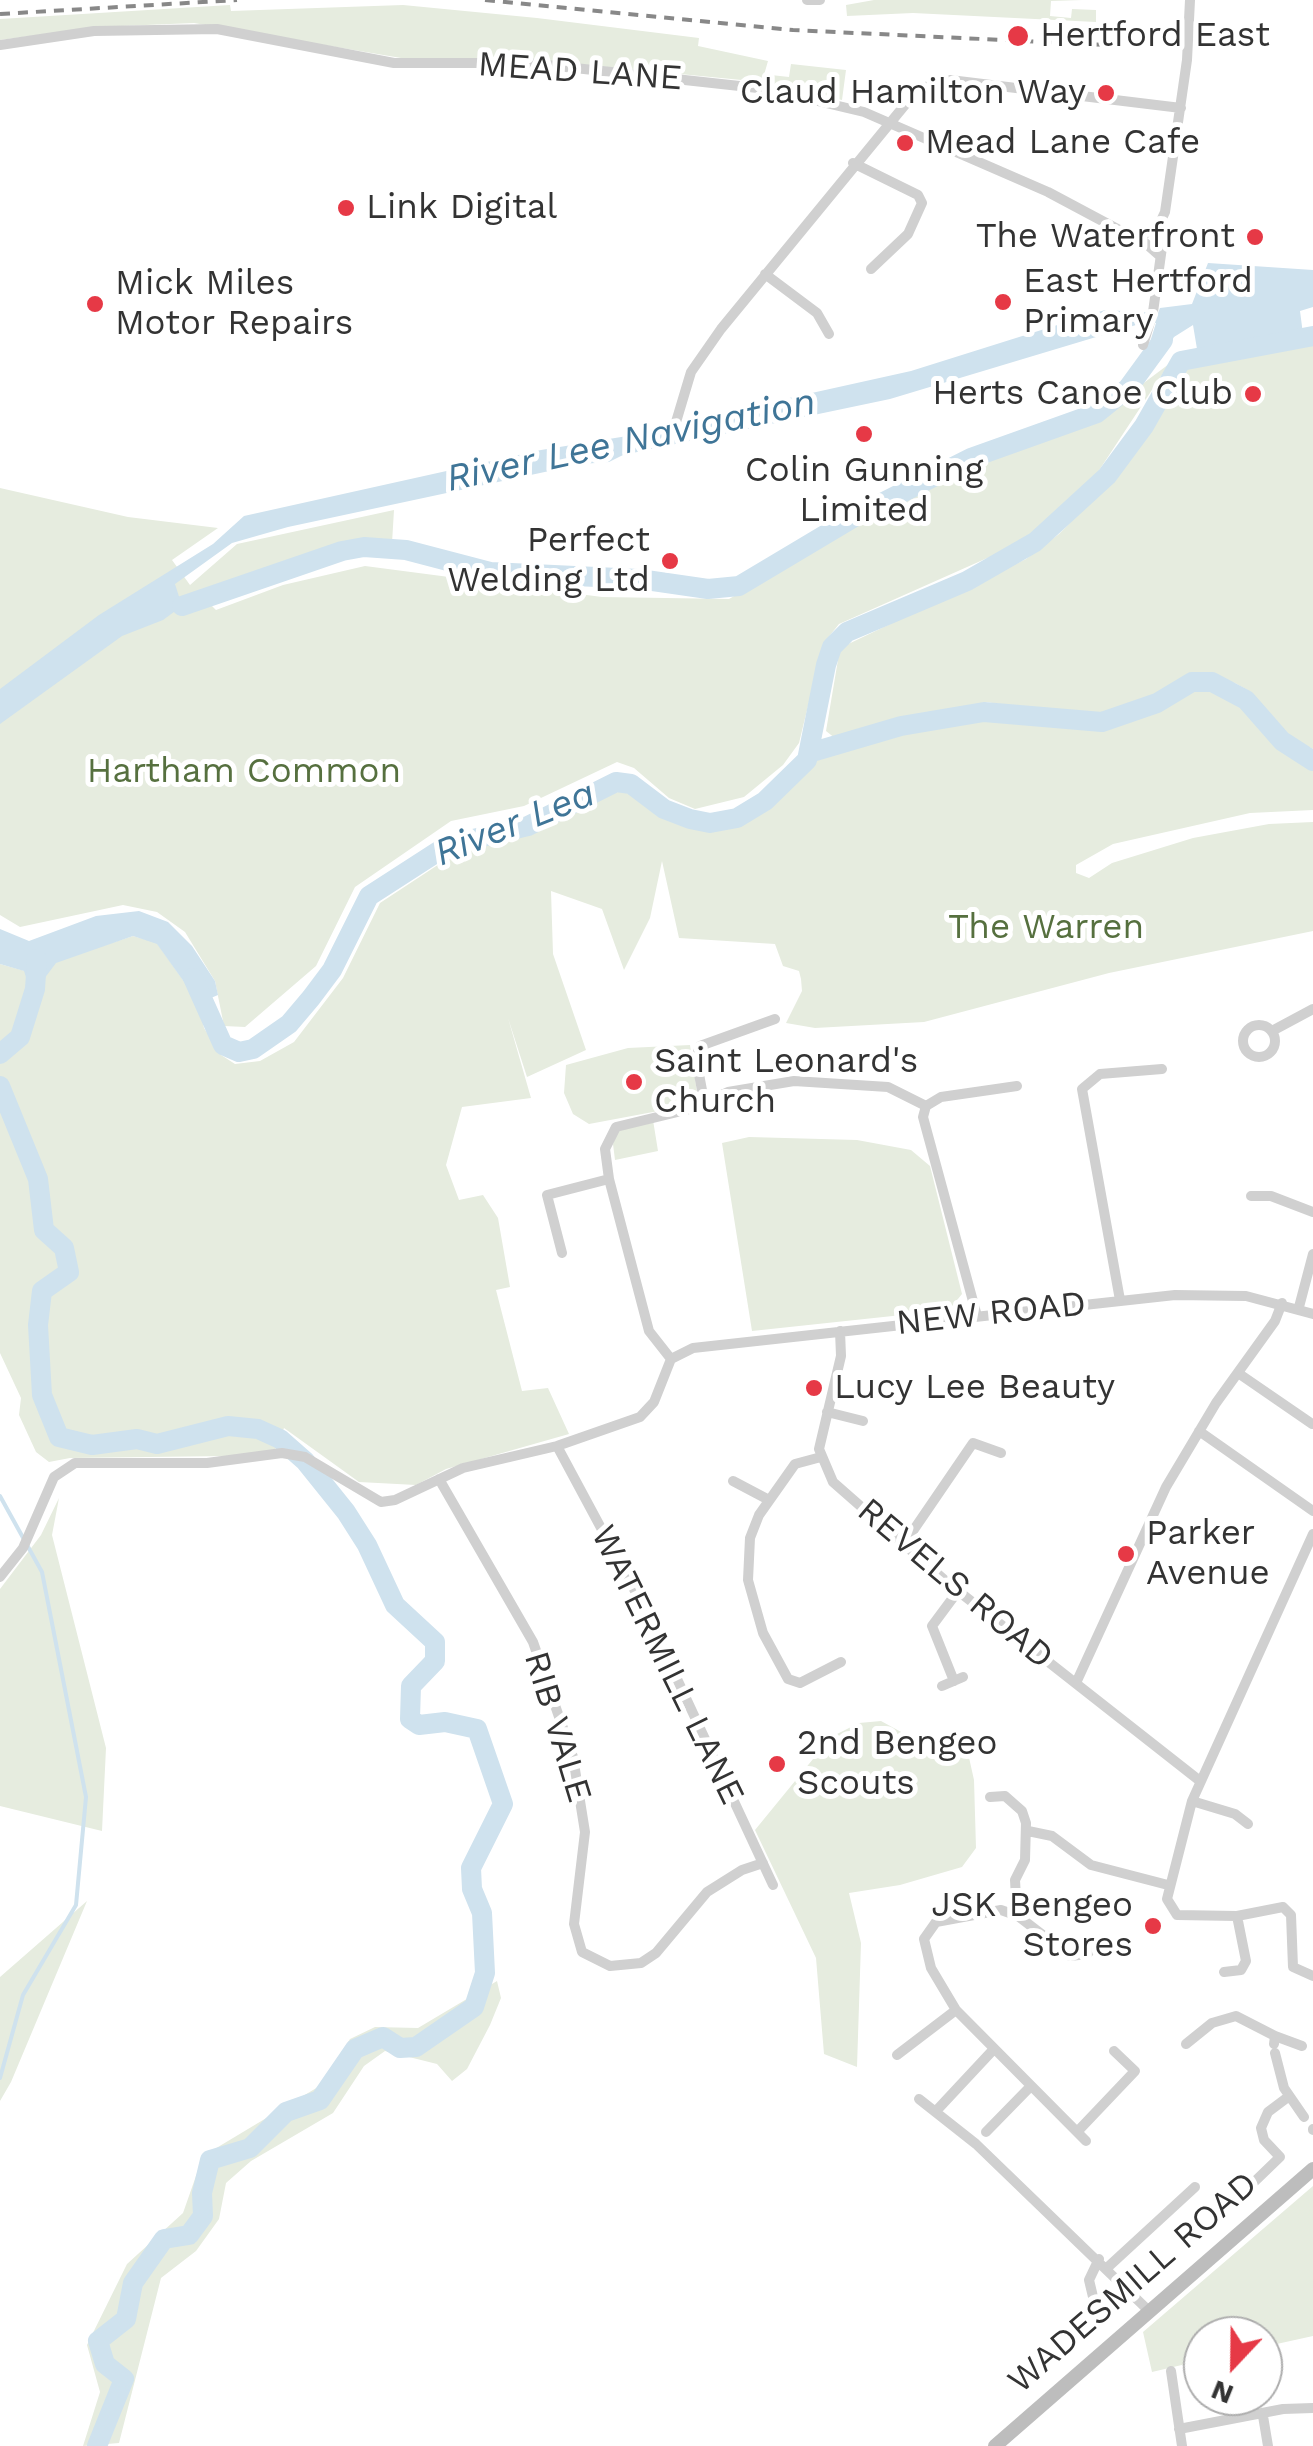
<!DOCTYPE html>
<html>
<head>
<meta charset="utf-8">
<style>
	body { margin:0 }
	#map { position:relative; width:1313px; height:2446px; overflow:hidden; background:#fff; font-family:"Work Sans",sans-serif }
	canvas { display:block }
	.north { position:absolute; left:1183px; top:2316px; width:100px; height:100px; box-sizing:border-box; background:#fff; border:2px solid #adadad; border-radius:50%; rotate:202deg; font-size:28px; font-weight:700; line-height:40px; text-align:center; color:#333 }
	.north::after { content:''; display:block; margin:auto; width:35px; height:45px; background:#e63946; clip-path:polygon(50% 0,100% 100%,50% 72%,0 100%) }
</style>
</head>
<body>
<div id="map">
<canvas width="1313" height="2446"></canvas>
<div class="north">N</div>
</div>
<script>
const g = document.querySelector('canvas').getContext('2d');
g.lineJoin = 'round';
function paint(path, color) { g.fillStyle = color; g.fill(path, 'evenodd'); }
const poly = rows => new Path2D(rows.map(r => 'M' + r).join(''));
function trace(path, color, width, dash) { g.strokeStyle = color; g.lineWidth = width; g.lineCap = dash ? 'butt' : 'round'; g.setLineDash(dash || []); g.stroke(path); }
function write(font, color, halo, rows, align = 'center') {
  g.font = font + ' "Work Sans",sans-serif'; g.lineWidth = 10; g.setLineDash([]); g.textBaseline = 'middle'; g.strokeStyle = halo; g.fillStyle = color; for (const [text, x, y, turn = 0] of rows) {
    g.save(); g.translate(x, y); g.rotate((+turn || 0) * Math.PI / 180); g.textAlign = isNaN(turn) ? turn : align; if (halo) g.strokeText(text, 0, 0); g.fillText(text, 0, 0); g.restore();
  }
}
const green = poly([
	[874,0,1083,0,1051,1,1050,16,1071,18,1072,9,1096,10,1096,22,913,13,847,16,846,5],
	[230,5,231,11,403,5,537,18,699,38,698,46,768,61,762,82,526,59,407,59,194,23,97,27,0,40,0,19],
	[791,64,846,70,842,100,772,84,771,75,789,77],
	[1313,345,1313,749,1293,739,1251,692,1235,683,1194,675,1142,702,1109,712,1076,715,986,702,836,739,826,731,840,648,1026,559,1059,534,1107,485,1179,374,1194,362],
	[1169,364,1094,478,1030,539,839,624,823,644,799,743,783,765,744,797,695,809,669,798,634,768,617,762,524,806,451,821,355,887,316,966,245,1027,224,1026,215,981,185,932,157,912,123,905,20,927,0,915,0,488,128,517,218,528,172,560,190,585,237,544,394,510,392,543,337,546,201,595,216,610,283,585,365,566,602,597,729,599,917,492,993,454,1097,418],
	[1204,685,1231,692,1269,738,1292,757,1313,766,1313,810,1250,813,1113,844,1076,865,1076,873,1089,878,1112,863,1193,838,1269,824,1313,822,1313,931,1109,973,924,1022,815,1028,786,1023,802,991,801,979,799,971,783,966,775,944,679,938,662,861,650,918,624,970,602,909,551,891,553,954,586,1050,527,1077,508,1018,531,1098,462,1107,446,1165,459,1200,483,1195,498,1218,510,1287,496,1290,522,1391,548,1388,569,1434,446,1469,416,1485,359,1482,284,1428,275,1450,226,1456,70,1458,49,1462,36,1452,19,1415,21,1398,0,1353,0,964,25,971,133,936,157,943,199,1003,204,1028,221,1055,235,1064,260,1061,294,1042,343,978,380,903,459,851,533,834,606,794,631,790,684,823,731,827,768,809,811,757,841,748,917,728,981,718,1073,728,1105,724,1158,706,1188,688],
	[690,1045,697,1092,694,1101,685,1106,589,1124,573,1114,564,1093,566,1065,628,1048],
	[653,1120,658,1151,615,1160,613,1144,618,1129],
	[749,1137,857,1140,911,1150,930,1166,962,1294,949,1310,752,1331,722,1143],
	[59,1498,52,1535,106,1748,102,1831,0,1806,0,1589,41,1535],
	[881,1721,914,1739,951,1743,968,1753,974,1780,976,1848,962,1867,900,1885,849,1893,861,1943,857,2067,824,2054,816,1958,755,1830,831,1737,859,1723],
	[87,1901,11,2082,0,2101,0,1977],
	[497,1981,501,1998,490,2025,467,2069,452,2081,437,2064,385,2051,364,2066,333,2113,251,2161,226,2183,219,2219,196,2251,161,2278,119,2443,83,2446,100,2392,87,2345,127,2264,183,2213,203,2156,318,2087,350,2039,375,2027,418,2028],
	[1313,2186,1313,2336,1263,2347,1263,2336,1203,2336,1203,2360,1152,2372,1143,2332]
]);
const water = poly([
	[1208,263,1313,270,1313,307,1300,311,1303,334,1197,349,1193,325,1174,337,1158,363,1145,358,1156,323,1146,322,890,399,623,455,609,462,582,464,288,527,232,543,175,584,182,606,163,620,122,636,0,724,0,689,99,615,213,544,244,516,541,450,689,426,753,406,911,371,1105,310,1158,313,1160,308,1192,304],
	[139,911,168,922,192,946,215,981,218,995,199,1003,157,944,133,936,56,963,41,983,28,983,24,971,0,964,0,929,29,941,96,916]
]);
const stream = poly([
	[0,1496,42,1572,86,1797,76,1905,23,1995,0,2078]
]);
const river = poly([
	[182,606,342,551,364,547,406,550,490,572,639,579,708,589,739,586,858,515,971,458,1097,413,1128,388,1163,340],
	[809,753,901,726,984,712,1102,722,1157,703,1192,682,1212,682,1246,700,1282,741,1313,761],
	[193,978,223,1045,239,1052,253,1049,289,1024,311,998,332,970,369,896,448,845,528,826,616,782,631,784,664,809,690,819,710,823,737,818,765,801,807,760,826,665,832,647,847,632,967,581,1035,542,1107,476,1144,426,1181,361,1313,336],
	[0,1054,20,1037,35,989,37,959],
	[0,1086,38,1179,44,1230,64,1248,69,1272,42,1291,38,1325,42,1395,59,1437,92,1445,137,1439,157,1444,228,1426,258,1429,280,1439,305,1461,346,1512,367,1545,395,1605,435,1642,435,1661,411,1686,410,1719,419,1725,445,1722,477,1729,503,1804,471,1868,472,1889,482,1913,485,1973,474,2007,416,2047,400,2048,383,2037,355,2049,320,2100,286,2112,250,2148,210,2160,202,2193,203,2216,189,2235,164,2239,133,2283,126,2319,98,2341,105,2364,124,2379,97,2446]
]);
const street = poly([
	[807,0,820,0],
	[0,45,94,31,217,29,394,63,529,63,767,89,864,112,1048,192,1123,232,1142,235,1158,227,1165,212,1187,60,1190,0],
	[853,163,918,195,922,203,908,234,871,269],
	[1135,234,1160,256],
	[765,274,817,313,829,334],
	[1143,345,1153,312,1163,240,1158,227],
	[676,422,691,372,721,329,918,89,950,80,1181,108],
	'1243 1041a16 16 0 1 1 32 0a16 16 0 1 1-32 0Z',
	[1272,1031,1313,1009],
	[704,1101,696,1058,700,1046,775,1019],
	[1251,1196,1271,1196,1313,1212],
	[562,1253,547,1195,609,1179],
	[1120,1300,1082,1089,1100,1074,1162,1069],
	[1299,1307,1313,1254],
	[977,1316,923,1117,926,1106,941,1097,1017,1086],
	[840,1331,841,1356,819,1449,833,1482,948,1583,1200,1781],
	[671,1359,649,1331,609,1179,605,1149,616,1127,690,1109,728,1092,794,1081,888,1087,926,1106],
	[1238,1373,1312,1424],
	[827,1412,863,1421],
	[1199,1431,1313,1511],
	[557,1446,644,1608,773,1885],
	[821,1457,795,1464,759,1515,750,1538,748,1580,763,1633,788,1679,800,1683,841,1662],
	[439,1479,533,1642,573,1757,585,1832,574,1924,582,1952,610,1966,641,1963,656,1953,707,1892,742,1870,763,1863],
	[733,1481,769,1500],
	[1313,1534,1192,1801,1167,1899,1177,1915,1237,1916,1283,1907,1291,1915,1293,1967,1313,1976],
	[904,1544,973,1443,1001,1453],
	[0,1577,23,1548,54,1477,75,1463,207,1463,282,1453,305,1457,381,1502,395,1500,463,1468,557,1446,640,1417,654,1402,671,1359,693,1348,1175,1295,1246,1296,1313,1314],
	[954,1681,932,1626,958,1591],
	[1076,1683,1166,1487,1216,1403,1275,1321,1282,1303],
	[942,1686,963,1677],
	[990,1797,1005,1796,1022,1811,1026,1823,1025,1860,1015,1880,1016,1898],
	[1192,1801,1235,1814,1248,1824],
	[1028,1831,1052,1836,1091,1865,1168,1885],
	[1224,1972,1241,1970,1246,1961,1237,1916],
	[1275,2036,1302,2046],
	[1186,2044,1212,2023,1236,2016,1275,2036,1274,2044],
	[1275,2053,1284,2088,1304,2117],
	[897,2055,956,2010],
	[919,2099,976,2144,1148,2310],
	[937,2110,993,2050],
	[1313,2129,1313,2130],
	[986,2132,1030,2087],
	[1077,2132,1135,2071,1114,2051],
	[1086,2141,956,2010,931,1968,924,1939,936,1922,1001,1910,1018,1916,1070,1956,1087,1954,1102,1939],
	[1252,2184,1280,2157,1264,2140,1261,2128,1268,2112,1288,2097],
	[1108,2267,1195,2187],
	[1075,2324,1094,2301,1089,2280,1099,2259],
	[1171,2371,1182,2446],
	[1263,2416,1268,2446],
	[1179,2429,1283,2409,1313,2408]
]);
const secondary = poly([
	[995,2446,1313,2169]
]);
const rail = poly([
	[485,0,793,30,1129,46],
	[0,14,237,0]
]);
const markers = [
	[1018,36,12,"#e63946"],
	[1106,93,10,"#e63946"],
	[905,143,10,"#e63946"],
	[346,208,10,"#e63946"],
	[1255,237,10,"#e63946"],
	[1003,302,10,"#e63946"],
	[95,304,10,"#e63946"],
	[1253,394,10,"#e63946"],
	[864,434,10,"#e63946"],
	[670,561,10,"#e63946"],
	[634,1082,10,"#e63946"],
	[814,1388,10,"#e63946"],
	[1126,1554,10,"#e63946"],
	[777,1764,10,"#e63946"],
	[1153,1926,10,"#e63946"]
];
const poiNames = [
	["Hertford East",1040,36],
	["Claud Hamilton Way",1086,93,"right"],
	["Mead Lane Cafe",925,143],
	["Link Digital",366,208],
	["The Waterfront",1235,237,"right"],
	["East Hertford",1023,282],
	["Primary",1023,322],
	["Mick Miles",115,284],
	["Motor Repairs",115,324],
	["Herts Canoe Club",1233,394,"right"],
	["Colin Gunning",864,471,"center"],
	["Limited",864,511,"center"],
	["Perfect",650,541,"right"],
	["Welding Ltd",650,581,"right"],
	["Saint Leonard's",654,1062],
	["Church",654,1102],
	["Lucy Lee Beauty",834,1388],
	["Parker",1146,1534],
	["Avenue",1146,1574],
	["2nd Bengeo",797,1744],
	["Scouts",797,1784],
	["JSK Bengeo",1133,1906,"right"],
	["Stores",1133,1946,"right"]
];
const streetNames = [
	["MEAD LANE",580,72,4],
	["NEW ROAD",991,1314,-6],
	["REVELS ROAD",955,1584,40],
	["WATERMILL LANE",667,1665,64],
	["RIB VALE",557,1727,73],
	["WADESMILL ROAD",1133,2283,-41]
];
const parkNames = [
	["Hartham Common",244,772],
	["The Warren",1046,928]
];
const waterNames = [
	["River Lee Navigation",631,441,-12],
	["River Lea",515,824,-22]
];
paint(green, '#e6ecdf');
paint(water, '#cfe2ee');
trace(stream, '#cfe2ee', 4);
trace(river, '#cfe2ee', 20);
trace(street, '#d0d0d0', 10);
trace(secondary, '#bdbdbd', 14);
trace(rail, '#888', 4, [10, 8]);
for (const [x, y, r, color] of markers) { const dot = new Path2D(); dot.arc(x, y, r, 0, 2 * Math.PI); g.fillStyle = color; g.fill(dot); trace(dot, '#fff', 4); }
write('35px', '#333', '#fff', poiNames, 'left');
write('35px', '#333', '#fff', streetNames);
write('35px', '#56703f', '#fff', parkNames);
write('italic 38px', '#3f7597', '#fff', waterNames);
</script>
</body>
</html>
